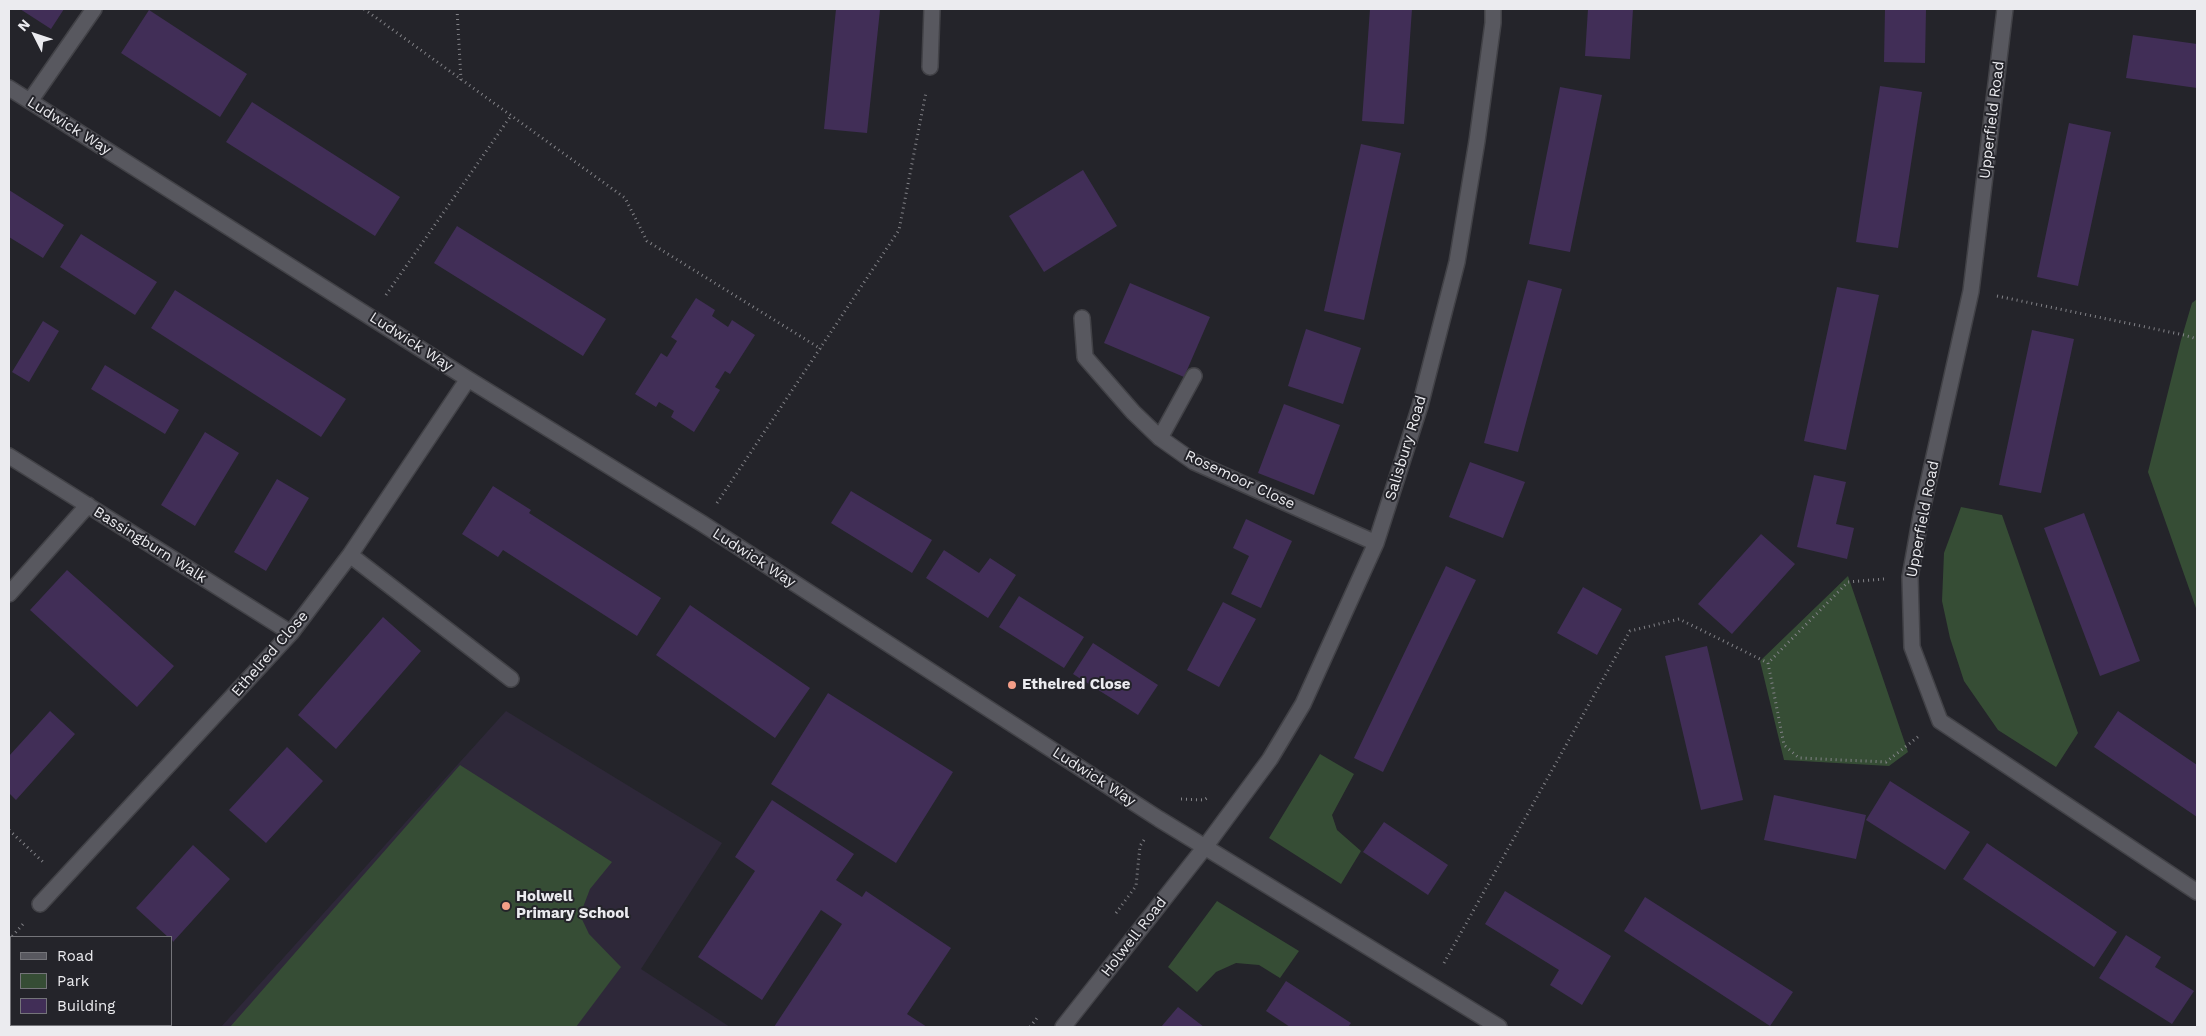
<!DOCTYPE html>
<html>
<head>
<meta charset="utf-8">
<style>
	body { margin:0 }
	#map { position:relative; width:2206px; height:1036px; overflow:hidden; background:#24242a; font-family:"Work Sans",sans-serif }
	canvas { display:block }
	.frame { position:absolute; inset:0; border:10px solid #ebebef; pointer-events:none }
	.legend { position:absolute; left:10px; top:936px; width:162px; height:90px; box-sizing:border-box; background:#24242a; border:1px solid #747479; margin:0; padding:6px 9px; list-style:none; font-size:15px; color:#ebebef }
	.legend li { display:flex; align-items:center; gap:10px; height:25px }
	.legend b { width:25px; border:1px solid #747479 }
	.north { position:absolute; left:10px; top:10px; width:50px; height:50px; -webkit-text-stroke:4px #24242a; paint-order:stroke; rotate:311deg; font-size:14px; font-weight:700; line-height:20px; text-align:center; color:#ebebef }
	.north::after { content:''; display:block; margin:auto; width:18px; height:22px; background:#ebebef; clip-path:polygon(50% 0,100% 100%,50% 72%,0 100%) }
</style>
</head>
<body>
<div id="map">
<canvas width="2206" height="1036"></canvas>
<div class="frame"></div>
<ul class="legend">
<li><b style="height:6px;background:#58585f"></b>Road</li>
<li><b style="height:14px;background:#364d35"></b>Park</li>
<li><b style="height:14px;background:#412e57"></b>Building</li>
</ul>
<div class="north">N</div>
</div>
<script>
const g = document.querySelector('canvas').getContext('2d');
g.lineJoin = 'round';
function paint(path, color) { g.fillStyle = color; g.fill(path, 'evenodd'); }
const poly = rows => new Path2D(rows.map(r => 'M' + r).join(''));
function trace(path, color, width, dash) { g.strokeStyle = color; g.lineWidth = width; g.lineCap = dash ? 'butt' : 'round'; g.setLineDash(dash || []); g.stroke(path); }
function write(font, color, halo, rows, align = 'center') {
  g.font = font + ' "Work Sans",sans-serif'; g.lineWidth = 4; g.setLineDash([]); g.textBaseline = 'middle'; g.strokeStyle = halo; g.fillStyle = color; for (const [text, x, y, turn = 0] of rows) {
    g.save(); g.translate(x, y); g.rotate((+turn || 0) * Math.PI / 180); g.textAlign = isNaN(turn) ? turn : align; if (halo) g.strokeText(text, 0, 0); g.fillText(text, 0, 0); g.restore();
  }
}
const education = poly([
	[506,711,722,843,641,969,730,1027,221,1027]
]);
const green = poly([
	[2197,299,2197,611,2148,472,2181,340,2192,303],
	[1961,507,2002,515,2078,733,2056,767,1998,730,1964,681,1950,638,1942,601,1944,553],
	[1848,576,1908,752,1889,766,1784,760,1760,661],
	[1320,754,1354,774,1332,815,1337,830,1361,851,1341,884,1269,838],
	[460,765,612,862,590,889,580,915,589,934,621,967,576,1027,230,1027],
	[1217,901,1299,951,1280,978,1259,965,1236,963,1216,972,1197,992,1168,967]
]);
const building = poly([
	[20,9,64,9,51,29],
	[836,9,880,10,867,133,824,129],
	[1370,9,1412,9,1404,124,1362,121],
	[1588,9,1633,9,1630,59,1585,56],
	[1885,9,1926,9,1925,63,1884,62],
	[149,10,247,74,220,117,121,53],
	[2133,35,2197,44,2197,88,2126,78],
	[1880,86,1922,92,1898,248,1856,242],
	[1560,87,1602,95,1570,252,1529,244],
	[252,102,400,197,375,236,226,142],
	[2069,123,2111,132,2078,286,2037,277],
	[1361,144,1401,153,1364,320,1324,311],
	[1083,170,1117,226,1044,272,1009,216],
	[9,190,64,225,43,258,9,237],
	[457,226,606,319,583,356,434,263],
	[81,234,157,282,135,315,60,267],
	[1528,280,1562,289,1518,452,1484,443],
	[1130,283,1210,317,1184,377,1104,343],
	[1837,287,1879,295,1846,450,1804,441],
	[175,290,346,399,321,437,151,328],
	[696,298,715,310,712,316,728,327,732,320,755,335,730,374,725,371,715,387,720,390,694,432,671,417,674,411,659,402,656,407,635,394,661,353,667,357,677,341,671,337],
	[43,321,59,331,29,382,12,372],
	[1306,329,1361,348,1343,404,1288,386],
	[2032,330,2074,339,2041,493,1999,485],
	[105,365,179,410,165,434,91,389],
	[1284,404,1340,425,1314,495,1258,473],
	[205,432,239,453,195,526,161,505],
	[1470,462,1525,482,1503,538,1449,517],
	[1814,475,1846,482,1836,524,1854,528,1847,559,1797,547],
	[277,479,309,498,266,571,234,552],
	[493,486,531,510,529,513,661,598,637,636,503,550,498,557,462,534],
	[851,491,932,540,912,573,831,523],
	[2084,513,2140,661,2100,676,2044,528],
	[1246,519,1292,541,1261,608,1231,594,1249,556,1233,548],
	[1761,534,1795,564,1732,634,1698,604],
	[944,550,979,573,990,558,1016,575,988,618,926,578],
	[1446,566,1476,580,1383,772,1354,758],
	[67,570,174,666,137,707,30,610],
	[1583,587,1622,609,1597,655,1557,633],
	[1019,596,1084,637,1064,668,999,627],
	[1223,602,1256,619,1219,687,1187,670],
	[690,605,810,688,775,738,656,655],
	[383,617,421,651,336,749,298,715],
	[1093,643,1158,685,1138,715,1073,674],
	[1707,646,1743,800,1701,810,1665,656],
	[828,693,953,772,896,863,771,784],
	[50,711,75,734,16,800,9,793,9,756],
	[2118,711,2197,765,2197,817,2094,747],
	[287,747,323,781,266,843,229,810],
	[1890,781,1970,832,1945,870,1866,820],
	[1774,795,1866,815,1856,859,1764,840],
	[772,800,854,854,836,880,862,897,866,891,951,948,907,1014,927,1027,774,1027,842,924,821,910,762,1000,698,957,755,871,735,857],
	[1384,822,1448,865,1428,895,1363,852],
	[1987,843,2117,932,2094,967,1963,879],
	[193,845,230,879,173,942,171,937,168,937,136,908],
	[1505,891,1611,956,1582,1005,1550,985,1559,970,1485,924],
	[1645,897,1793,992,1770,1026,1624,931],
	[2126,935,2161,957,2155,967,2194,991,2172,1024,2099,978],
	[11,965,11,1008,9,1005,9,967],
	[1286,981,1351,1023,1348,1027,1290,1027,1266,1011],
	[1178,1007,1204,1027,1161,1027],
	[29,1025,69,1025,67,1027,32,1027]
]);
const path = poly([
	[364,9,625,198,647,241,821,349],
	[457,9,461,80],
	[386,295,510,117],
	[1997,296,2184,335,2197,339],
	[717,503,899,230,926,92],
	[1884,579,1848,582,1768,663,1784,745,1799,758,1886,762,1919,736],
	[1181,799,1204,800,1207,798],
	[9,830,43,862],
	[1116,913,1136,886,1140,846,1144,840],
	[9,940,23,924],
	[1444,963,1630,631,1679,619,1768,663],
	[1030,1027,1037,1018]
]);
const minor = poly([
	[2005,9,1971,291,1921,515,1910,577,1912,647,1940,721,2197,892],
	[930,67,932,9],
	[9,88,468,379,703,524,1159,819,1499,1027],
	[30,101,94,9],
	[1082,318,1085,357,1133,412,1160,438,1194,462,1376,543],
	[1160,438,1194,376],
	[9,456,291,633],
	[350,555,511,679],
	[9,594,88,505],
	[40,904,291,633,350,555,468,379],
	[1063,1027,1205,847,1270,759,1303,704,1376,543,1420,406,1457,262,1477,141,1493,23,1493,9]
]);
const markers = [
	[1012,685,5,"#f49e88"],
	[506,906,5,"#f49e88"]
];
const streetNames = [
	["Upperfield Road",1992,120,-83],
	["Ludwick Way",69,126,32],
	["Ludwick Way",411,342,33],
	["Salisbury Road",1406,448,-73],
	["Rosemoor Close",1240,480,25],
	["Upperfield Road",1923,519,-79],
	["Bassingburn Walk",150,545,32],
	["Ludwick Way",754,558,33],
	["Ethelred Close",270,654,-49],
	["Ludwick Way",1094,777,33],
	["Holwell Road",1134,937,-52]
];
const poiNames = [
	["Ethelred Close",1022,685],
	["Holwell",516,897],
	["Primary School",516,914]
];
paint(education, '#2e2839');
paint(green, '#364d35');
paint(building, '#412e57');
trace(minor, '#424247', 18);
trace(path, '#838388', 3, [1, 4]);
trace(minor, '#58585f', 15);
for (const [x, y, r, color] of markers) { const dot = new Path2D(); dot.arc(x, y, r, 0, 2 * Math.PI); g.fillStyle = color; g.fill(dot); trace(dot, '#24242a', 2); }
write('15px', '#ebebef', '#24242a', streetNames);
write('bold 15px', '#ebebef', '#24242a', poiNames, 'left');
</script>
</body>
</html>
